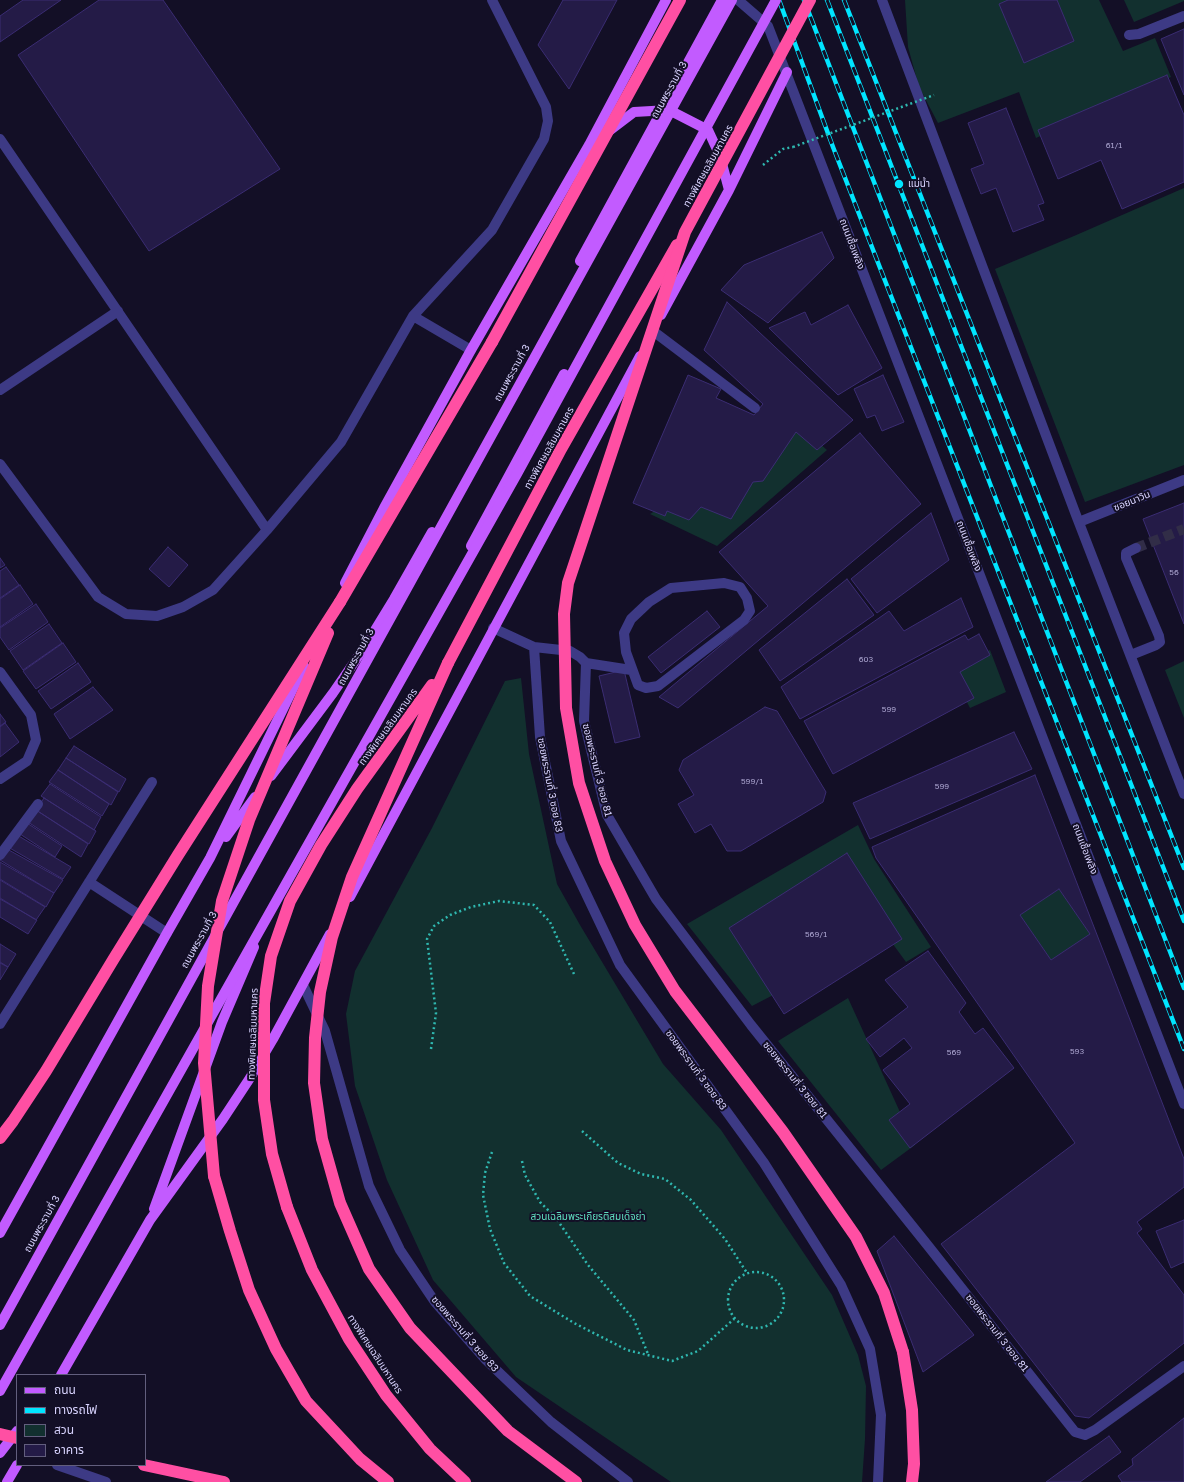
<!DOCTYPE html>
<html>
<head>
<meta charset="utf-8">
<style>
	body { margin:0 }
	#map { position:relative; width:1184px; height:1482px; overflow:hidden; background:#130f26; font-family:"Golos Text","Noto Sans Thai",sans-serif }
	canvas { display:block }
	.legend { position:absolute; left:16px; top:1374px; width:130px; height:92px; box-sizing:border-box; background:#130f26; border:1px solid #625e7d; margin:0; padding:5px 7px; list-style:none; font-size:12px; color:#d9d4ff }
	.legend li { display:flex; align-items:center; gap:8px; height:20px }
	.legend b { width:20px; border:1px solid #625e7d }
</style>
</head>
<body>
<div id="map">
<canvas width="1184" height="1482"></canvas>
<ul class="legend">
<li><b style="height:5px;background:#c25bff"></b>ถนน</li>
<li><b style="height:5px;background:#00e5ff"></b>ทางรถไฟ</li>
<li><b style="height:11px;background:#12302f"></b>สวน</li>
<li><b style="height:11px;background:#241b47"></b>อาคาร</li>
</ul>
</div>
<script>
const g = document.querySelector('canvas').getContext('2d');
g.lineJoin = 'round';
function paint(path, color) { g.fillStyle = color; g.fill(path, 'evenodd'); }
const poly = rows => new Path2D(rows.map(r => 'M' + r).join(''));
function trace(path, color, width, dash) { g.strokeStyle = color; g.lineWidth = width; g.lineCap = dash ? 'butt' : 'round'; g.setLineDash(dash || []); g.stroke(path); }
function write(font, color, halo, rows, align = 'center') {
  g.font = font + ' "Golos Text","Noto Sans Thai",sans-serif'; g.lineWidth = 4; g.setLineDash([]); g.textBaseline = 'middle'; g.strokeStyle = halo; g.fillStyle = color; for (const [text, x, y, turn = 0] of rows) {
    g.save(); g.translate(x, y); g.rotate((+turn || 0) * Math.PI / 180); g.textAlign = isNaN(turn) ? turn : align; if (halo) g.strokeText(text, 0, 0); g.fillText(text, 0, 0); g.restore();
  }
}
const green = poly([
	[905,0,1099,0,1123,51,1155,38,1171,77,1036,138,1019,92,938,123,919,87,908,47],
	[1124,0,1184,0,1184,1,1134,22],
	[1184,188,1184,465,1085,502,995,269,1074,236],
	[797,424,827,450,717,546,650,514],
	[990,650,1006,692,970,708,950,669],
	[1184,661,1184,718,1165,670],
	[521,678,529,754,557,884,580,925,663,1064,721,1130,832,1295,858,1355,866,1386,865,1439,862,1482,671,1482,516,1377,433,1280,387,1180,355,1086,346,1014,355,971,432,828,505,681],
	[858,825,874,859,931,947,906,962,887,936,752,1006,687,924],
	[1059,889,1090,934,1051,960,1020,915],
	[848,998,915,1145,881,1170,778,1041]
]);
const building = poly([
	[23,0,61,0,0,42,0,16,23,0],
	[99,0,163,0,280,169,149,251,18,55,99,0],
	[563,0,617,0,569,89,538,45,563,0],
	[1008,0,1057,0,1074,41,1024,63,999,4,1008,0],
	[1184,29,1184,95,1161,39,1184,29],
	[1167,75,1184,115,1184,182,1122,209,1101,160,1058,179,1038,130,1167,75],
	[1006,108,1044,203,1038,205,1044,220,1013,232,996,188,981,194,971,169,984,164,968,123,1006,108],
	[822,232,834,258,768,323,721,290,744,265,822,232],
	[727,302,853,420,817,450,796,432,763,481,753,482,731,519,701,507,689,520,667,511,665,516,633,503,688,375,721,389,716,398,754,415,763,404,704,350,727,302],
	[848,305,882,368,838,395,769,328,805,312,811,325,848,305],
	[883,375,904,422,882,431,875,415,867,418,854,389,883,375],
	[860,433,921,504,678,708,659,697,768,606,719,552,860,433],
	[1184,503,1184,624,1143,519,1184,503],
	[931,513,949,560,877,613,851,579,931,513],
	[168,547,188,565,169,587,149,569,168,547],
	[0,558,5,565,0,568,0,558],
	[6,567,19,585,0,598,0,571,6,567],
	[847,579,874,615,780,681,759,650,847,579],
	[20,585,33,604,0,627,0,599,20,585],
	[961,598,973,627,800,719,781,687,889,611,904,631,961,598],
	[36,604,48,622,9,650,0,637,0,628,36,604],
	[707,611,720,627,661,673,648,657,707,611],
	[49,624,62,643,23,670,10,651,49,624],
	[979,634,990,655,960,672,974,698,833,774,804,721,965,635,968,640,979,634],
	[63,643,76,662,36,689,23,671,63,643],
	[78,663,91,682,51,709,38,691,78,663],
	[624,670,640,737,615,743,599,676,624,670],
	[93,687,113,710,70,739,54,714,93,687],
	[765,707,777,711,826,792,823,802,741,851,727,851,711,824,695,833,678,804,694,795,679,770,683,760,765,707],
	[0,714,6,722,0,726,0,714],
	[5,723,19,742,0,757,0,727,5,723],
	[1014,732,1032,769,870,839,853,803,1014,732],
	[74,746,126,779,119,792,66,758,74,746],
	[66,758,118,792,111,805,58,770,66,758],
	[58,770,109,804,102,816,49,782,58,770],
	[1035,775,1184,1159,1184,1187,1137,1222,1142,1229,1137,1233,1184,1295,1184,1343,1089,1418,1075,1416,941,1244,1075,1143,876,858,872,847,1035,775],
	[1059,889,1090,934,1051,960,1020,915,1059,889],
	[50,784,101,817,94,830,41,796,50,784],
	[44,798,96,831,89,844,36,810,44,798],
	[36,810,88,844,81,857,28,822,36,810],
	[27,823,62,846,55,857,20,834,27,823],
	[17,835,71,867,63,879,8,847,17,835],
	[7,849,63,880,54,893,0,860,0,858,7,849],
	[847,853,902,939,784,1014,729,928,847,853],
	[0,862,54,893,46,907,0,879,0,862],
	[0,880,45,907,36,920,0,898,0,880],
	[0,899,37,920,28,934,0,917,0,899],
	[0,944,16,954,8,967,0,962,0,944],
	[928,951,966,1003,959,1012,975,1034,983,1028,1014,1068,910,1148,889,1120,910,1104,883,1070,912,1048,904,1038,880,1057,866,1039,908,1007,885,980,928,951],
	[0,963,8,967,0,980,0,963],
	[1184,1220,1184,1262,1171,1268,1156,1231,1184,1220],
	[894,1236,974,1335,923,1372,877,1251,894,1236],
	[1184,1418,1184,1482,1122,1482,1118,1476,1133,1465,1132,1459,1184,1418],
	[1109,1436,1121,1452,1080,1482,1046,1482,1109,1436]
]);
const minorTunnel = poly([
	[1136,548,1184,529]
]);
const path = poly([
	[763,165,783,149,793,147],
	[431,1049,436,1013,427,939,434,926,450,915,471,907,499,901,534,905,550,922,574,974],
	[582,1131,618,1163,641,1174,665,1179,691,1200,725,1239,747,1273],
	[492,1152,485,1173,483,1195,490,1229,504,1263,530,1296,574,1323,627,1350,672,1361,698,1351,734,1319],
	[522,1161,525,1175,540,1202,556,1218,588,1265,634,1320,648,1354],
	'728 1300a28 28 0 1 1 56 0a28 28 0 1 1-56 0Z'
]);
const minor = poly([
	[738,0,768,26,1184,1104],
	[882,0,1076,515,1184,794],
	[1129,35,1139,34,1184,16],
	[0,139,267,530],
	[413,316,471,350],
	[653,331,755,408],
	[0,390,118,311],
	[0,464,98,597,126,614,157,616,183,607,213,590,267,530,341,442,413,316,492,230,544,139,548,121,546,107,492,0],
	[1079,522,1184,480],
	[724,583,740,587,747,598,750,611,744,620,658,686,646,688,638,685,626,652,624,633,631,619,649,602,671,588,724,583],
	[493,628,534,647,570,651,580,657,586,663,584,721,607,815,656,899,751,1025,929,1247,1075,1432,1085,1435,1095,1430,1184,1366],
	[534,647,540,737,561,841,620,965,764,1163,841,1285,870,1349,881,1415,878,1482],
	[1131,655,1156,645,1160,642,1159,636,1126,558,1126,553,1136,548],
	[586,663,631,670],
	[0,672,31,715,36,740,27,761,0,779],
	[0,855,38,804],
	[89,882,167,933],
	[303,985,325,1031,369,1186,400,1250,435,1302,486,1360,551,1422,628,1482],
	[0,1024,152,782],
	[57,1465,106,1482]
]);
const major = poly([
	[609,131,634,112,669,110,708,130,720,156,729,190],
	[661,315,729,190,787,72],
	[471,546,564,374],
	[345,583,384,508,471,350,589,145,666,0],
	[271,776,333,693,364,648,394,599,432,532],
	[226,837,255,797],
	[350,897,640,356],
	[154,1209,222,1022,254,947],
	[0,1233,167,933,210,858,304,666],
	[61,1375,150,1220,223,1119,250,1078,273,1039,330,934],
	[0,1453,17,1431],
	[7,1482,17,1465]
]);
const highway = poly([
	[340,602,492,342],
	[448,663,561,449,677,245],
	[214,1176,230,1231,249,1290,276,1349,306,1401,360,1459,388,1482],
	[287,1207,312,1270,349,1339,386,1395,430,1449,465,1482],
	[903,1352,912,1410,914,1464,912,1482],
	[144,1465,224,1482]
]);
const rail = poly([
	[779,0,833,147,1184,1049],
	[804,0,1184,988],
	[827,0,1184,921],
	[844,0,1184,868]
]);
const pathBridge = poly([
	[793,147,934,95]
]);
const majorBridge = poly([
	[580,261,722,0],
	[0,1325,732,0],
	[0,1391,517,474,776,0]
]);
const highwayBridge = poly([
	[810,0,685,232,568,583,564,614,566,708,579,783,605,861,635,925,675,991,783,1132,856,1237,884,1293,903,1352],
	[492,342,680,0],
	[448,663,352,877,332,937,320,992,315,1038,314,1083,322,1139,340,1203,369,1269,410,1328,508,1431,576,1482],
	[0,1138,13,1121,46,1071,113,960,178,855,340,602],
	[214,1176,204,1063,208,986,222,901,249,820,328,633],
	[287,1207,272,1154,264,1100,264,1003,271,956,290,901,321,845,357,789,432,685],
	[0,1434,17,1438]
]);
const markers = [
	[899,184,5,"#00e5ff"]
];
const numberNames = [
	["61/1",1114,145],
	["56",1174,572],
	["603",866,659],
	["599",889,709],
	["599/1",752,781],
	["599",942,786],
	["569/1",816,934],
	["593",1077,1051],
	["569",954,1052]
];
const streetNames = [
	["ถนนพระรามที่ 3",669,90,-61],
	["ทางพิเศษเฉลิมมหานคร",708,166,-61],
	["ถนนเชื้อเพลิง",852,244,69],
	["ถนนพระรามที่ 3",512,373,-61],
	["ทางพิเศษเฉลิมมหานคร",549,448,-61],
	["ซอยนาวิน",1132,501,-22],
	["ถนนเชื้อเพลิง",969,546,69],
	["ถนนพระรามที่ 3",356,657,-61],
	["ทางพิเศษเฉลิมมหานคร",388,727,-54],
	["ซอยพระรามที่ 3 ซอย 81",597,770,76],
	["ซอยพระรามที่ 3 ซอย 83",550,785,79],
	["ถนนเชื้อเพลิง",1085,849,69],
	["ถนนพระรามที่ 3",199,940,-61],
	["ทางพิเศษเฉลิมมหานคร",253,1034,-88],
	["ซอยพระรามที่ 3 ซอย 83",696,1070,54],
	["ซอยพระรามที่ 3 ซอย 81",795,1080,51],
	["ถนนพระรามที่ 3",42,1224,-61],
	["ซอยพระรามที่ 3 ซอย 81",997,1333,52],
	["ซอยพระรามที่ 3 ซอย 83",465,1334,49],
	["ทางพิเศษเฉลิมมหานคร",375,1354,57]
];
const poiNames = [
	["แม่น้ำ",908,184]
];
const parkNames = [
	["สวนเฉลิมพระเกียรติสมเด็จย่า",588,1217]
];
paint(green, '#12302f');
paint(building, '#241b47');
trace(building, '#3b2d73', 1);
trace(minorTunnel, '#312d47', 10, [10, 5]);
trace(path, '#2fb8b0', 2.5, [2, 3]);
trace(minor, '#3d3a85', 10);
trace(major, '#c25bff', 10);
trace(highway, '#ff4fa3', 12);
trace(rail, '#00e5ff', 4.5);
trace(rail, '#130f26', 3, [9]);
trace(pathBridge, '#2fb8b0', 2.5, [2, 3]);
trace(majorBridge, '#c25bff', 10);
trace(highwayBridge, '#ff4fa3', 12);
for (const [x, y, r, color] of markers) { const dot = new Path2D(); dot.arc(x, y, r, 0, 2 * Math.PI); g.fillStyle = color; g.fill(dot); trace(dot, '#130f26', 1.5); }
write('8px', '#aca6d1', null, numberNames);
write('10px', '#d9d4ff', '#130f26', streetNames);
write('10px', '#d9d4ff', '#130f26', poiNames, 'left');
write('10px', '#5fe0c0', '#130f26', parkNames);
</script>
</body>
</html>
